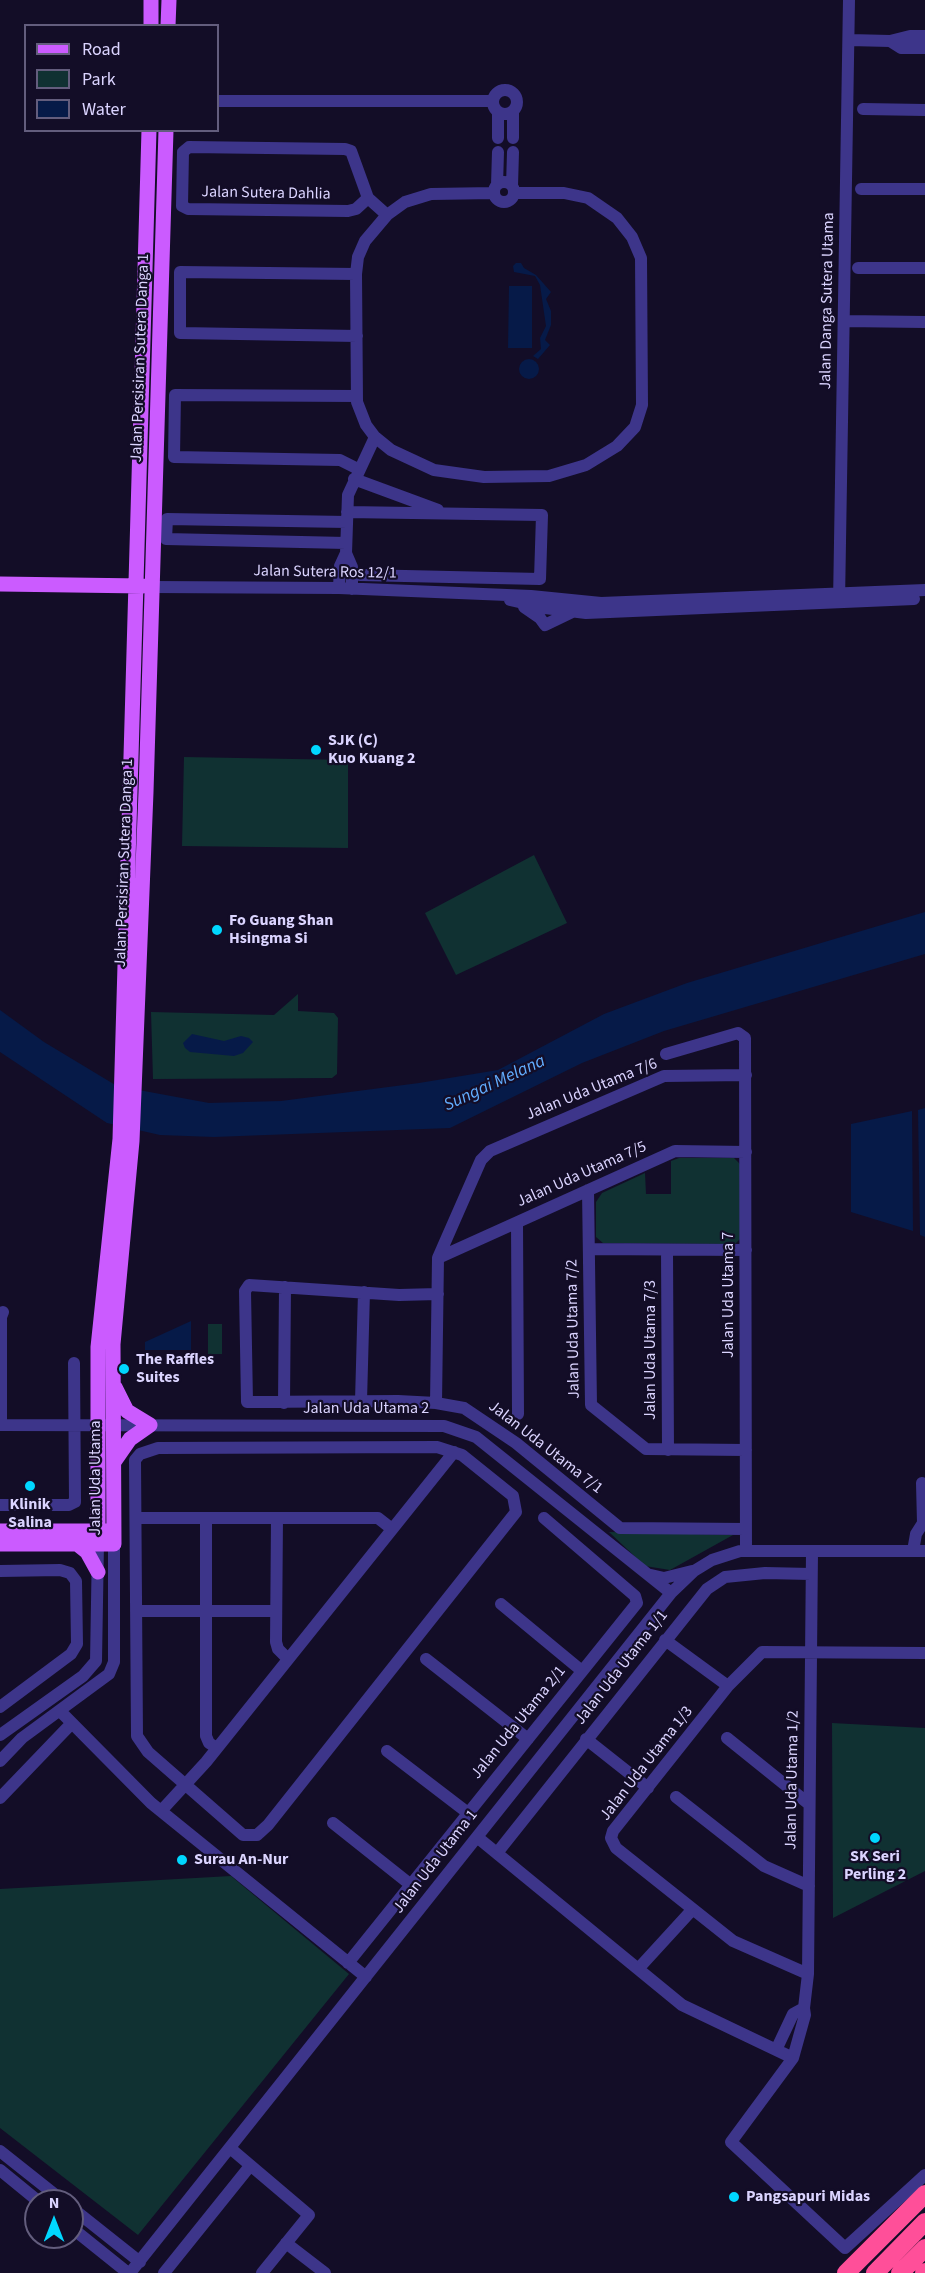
<!DOCTYPE html>
<html>
<head>
<meta charset="utf-8">
<style>
	body { margin:0 }
	#map { position:relative; width:925px; height:2273px; overflow:hidden; background:#130d27; font-family:"Source Sans 3",sans-serif }
	canvas { display:block }
	.legend { position:absolute; left:24px; top:24px; width:195px; height:108px; box-sizing:border-box; background:#130d27; border:2px solid #635d7d; margin:0; padding:8px 10px; list-style:none; font-size:18px; color:#dbd4ff }
	.legend li { display:flex; align-items:center; gap:12px; height:30px }
	.legend b { width:30px; border:2px solid #635d7d }
	.north { position:absolute; left:24px; top:2189px; width:60px; height:60px; box-sizing:border-box; background:#130d27; border:2px solid #635d7d; border-radius:50%; rotate:0deg; font-size:16px; font-weight:700; line-height:24px; text-align:center; color:#dbd4ff }
	.north::after { content:''; display:block; margin:auto; width:21px; height:27px; background:#00d7ff; clip-path:polygon(50% 0,100% 100%,50% 72%,0 100%) }
</style>
</head>
<body>
<div id="map">
<canvas width="925" height="2273"></canvas>
<ul class="legend">
<li><b style="height:8px;background:#cb5bff"></b>Road</li>
<li><b style="height:16px;background:#103132"></b>Park</li>
<li><b style="height:16px;background:#061a48"></b>Water</li>
</ul>
<div class="north">N</div>
</div>
<script>
const g = document.querySelector('canvas').getContext('2d');
g.lineJoin = 'round';
function paint(path, color) { g.fillStyle = color; g.fill(path, 'evenodd'); }
const poly = rows => new Path2D(rows.map(r => 'M' + r).join(''));
function trace(path, color, width, dash) { g.strokeStyle = color; g.lineWidth = width; g.lineCap = dash ? 'butt' : 'round'; g.setLineDash(dash || []); g.stroke(path); }
function write(font, color, halo, rows, align = 'center') {
  g.font = font + ' "Source Sans 3",sans-serif'; g.lineWidth = 4.5; g.setLineDash([]); g.textBaseline = 'middle'; g.strokeStyle = halo; g.fillStyle = color; for (const [text, x, y, turn = 0] of rows) {
    g.save(); g.translate(x, y); g.rotate((+turn || 0) * Math.PI / 180); g.textAlign = isNaN(turn) ? turn : align; if (halo) g.strokeText(text, 0, 0); g.fillText(text, 0, 0); g.restore();
  }
}
const green = poly([
	[184,757,348,760,348,848,182,846],
	[534,855,567,923,456,975,425,913],
	[298,994,298,1011,334,1013,338,1018,337,1074,332,1078,153,1079,151,1012,274,1015],
	[679,1158,734,1158,740,1164,740,1239,735,1244,603,1243,596,1237,596,1202,602,1193,645,1173,646,1194,671,1194,671,1161],
	[208,1324,222,1324,222,1354,208,1354],
	[609,1532,733,1535,670,1570,645,1566],
	[832,1723,925,1728,925,1871,833,1918],
	[231,1876,349,1974,138,2235,0,2128,0,1889]
]);
const water = poly([
	[516,263,521,263,524,268,536,275,551,292,546,299,551,311,551,325,545,340,550,345,538,359,533,356,541,349,540,338,546,326,540,285,535,276,514,272,513,266],
	[509,286,532,286,532,348,508,348],
	'519 369a10 10 0 1 1 20 0a10 10 0 1 1-20 0Z',
	[925,912,925,954,664,1031,582,1063,450,1128,214,1137,160,1135,107,1123,0,1052,0,1010,44,1042,117,1086,209,1103,281,1101,419,1083,498,1070,604,1014,687,983],
	[192,1034,224,1041,241,1036,249,1038,253,1042,243,1053,234,1056,190,1052,185,1048,183,1043],
	[925,1108,925,1237,920,1235,918,1110],
	[912,1111,913,1231,851,1212,851,1124],
	[191,1321,191,1350,145,1350,145,1342]
]);
const minor = poly([
	[849,40,890,41,910,36,925,36],
	[890,41,901,48,925,48],
	'493 102a12 12 0 1 1 24 0a12 12 0 1 1-24 0Z',
	[218,101,493,101],
	[863,109,925,110],
	[498,138,498,112],
	[513,138,513,111],
	'494 192a10 10 0 1 1 20 0a10 10 0 1 1-20 0Z',
	[497,185,498,152],
	[512,186,513,152],
	[861,189,925,189],
	[494,193,431,194,405,202,387,215,365,241,358,257,356,274,357,402,366,425,375,437,391,450,434,470,484,477,549,476,586,465,617,446,635,427,642,405,641,258,632,237,617,218,588,198,564,193,515,193],
	[368,198,356,209,348,211,188,209,182,206,183,152,189,147,345,149,351,151,368,198,387,215],
	[858,268,925,268],
	[356,274,180,272,180,333,357,336],
	[844,321,925,322],
	[357,396,175,395,174,457,340,460,358,469],
	[354,479,438,510],
	[347,512,542,515,540,579,360,575],
	[346,543,166,539,167,519,347,522],
	[152,587,339,588,531,596,601,603,925,590],
	[339,588,340,566,346,553],
	[352,589,352,567,346,553,348,495,375,437],
	[510,600,545,608,586,613,914,599],
	[839,602,849,0],
	[524,607,540,618,545,625,572,612],
	[666,1054,738,1033,745,1038,746,1551],
	[588,1190,591,1405,646,1449,746,1450],
	[517,1223,518,1414],
	[589,1249,746,1250],
	[667,1250,668,1450],
	[438,1258,675,1151,746,1152],
	[438,1294,399,1295,249,1285,245,1291,247,1402,398,1401,436,1403,464,1408,516,1443,620,1528,746,1529],
	[361,1401,364,1292],
	[284,1403,285,1287],
	[436,1403,438,1258,481,1160,490,1151,664,1076,746,1075],
	[0,1425,444,1426,476,1437,671,1593],
	[1,1425,1,1317,3,1312],
	[437,1447,462,1455,513,1496,516,1512,268,1825,257,1835,243,1835,148,1752,137,1736,135,1460,140,1454,158,1448,437,1447],
	[0,1505,69,1505,75,1502,74,1363],
	[136,1518,378,1518,392,1529],
	[206,1518,206,1736,209,1743,217,1748],
	[277,1518,276,1642,278,1649,288,1659],
	[812,1551,808,1974,804,2008,805,2015,793,2058,731,2142,845,2248,925,2175],
	[913,1551,916,1534,923,1523,922,1483],
	[0,1571,60,1570,70,1573,76,1581,77,1644,71,1654,0,1707],
	[651,1575,664,1578,692,1571],
	[501,1604,582,1671],
	[136,1611,276,1611],
	[665,1640,728,1686],
	[426,1659,528,1739],
	[61,1712,151,1803,366,1977],
	[0,1735,83,1676,96,1661,98,1544],
	[727,1738,809,1804],
	[586,1739,648,1788],
	[387,1751,468,1813],
	[0,1761,22,1738,109,1674,114,1662,114,1544],
	[676,1797,764,1866,809,1886],
	[0,1798,72,1723],
	[161,1811,206,1762,454,1452],
	[333,1823,411,1885],
	[477,1837,682,2005,793,2058],
	[497,1853,707,1589,725,1577,765,1573,811,1574],
	[348,1963,637,1603,635,1596,544,1518],
	[638,1969,692,1910],
	[808,1974,733,1941,616,1848,611,1838,613,1831,728,1686,762,1652,925,1653],
	[777,2048,793,2014,804,2008],
	[230,2148,309,2215,262,2273],
	[0,2151,63,2201],
	[0,2170,38,2201],
	[72,2208,140,2262],
	[72,2228,128,2273],
	[286,2243,325,2273],
	[130,2273,671,1593,694,1571,712,1560,740,1551,925,1551],
	[164,2273,250,2166]
]);
const major = poly([
	[151,26,151,0],
	[168,26,169,0],
	[0,584,143,586],
	[115,1387,127,1411,150,1425],
	[114,1462,130,1439,150,1425],
	[0,1531,108,1531],
	[0,1544,114,1544,113,1344,132,1141,146,792,166,130],
	[77,1544,87,1552,98,1572],
	[98,1544,98,1347,120,1139,149,130]
]);
const highway = poly([
	[846,2273,925,2194],
	[875,2273,925,2222],
	[900,2273,925,2248],
	[924,2273,925,2272]
]);
const markers = [
	[316,750,6,"#00d7ff"],
	[217,930,6,"#00d7ff"],
	[124,1369,6,"#00d7ff"],
	[30,1486,6,"#00d7ff"],
	[875,1838,6,"#00d7ff"],
	[182,1860,6,"#00d7ff"],
	[734,2197,6,"#00d7ff"]
];
const streetNames = [
	["Jalan Sutera Dahlia",266,194,1],
	["Jalan Danga Sutera Utama",828,301,-89],
	["Jalan Persisiran Sutera Danga 1",141,358,-88],
	["Jalan Sutera Ros 12/1",325,573,1],
	["Jalan Persisiran Sutera Danga 1",125,863,-88],
	["Jalan Uda Utama 7/6",592,1090,-22],
	["Jalan Uda Utama 7/5",582,1175,-24],
	["Jalan Uda Utama 7",729,1295,-90],
	["Jalan Uda Utama 7/2",574,1329,-91],
	["Jalan Uda Utama 7/3",651,1350,-90],
	["Jalan Uda Utama 2",366,1409],
	["Jalan Uda Utama 7/1",545,1448,38],
	["Jalan Uda Utama",96,1478,-90],
	["Jalan Uda Utama 1/1",622,1668,-52],
	["Jalan Uda Utama 2/1",519,1723,-51],
	["Jalan Uda Utama 1/3",647,1764,-52],
	["Jalan Uda Utama 1/2",793,1780,-89],
	["Jalan Uda Utama 1",436,1862,-52]
];
const poiNames = [
	["SJK (C)",328,741],
	["Kuo Kuang 2",328,759],
	["Fo Guang Shan",229,921],
	["Hsingma Si",229,939],
	["The Raffles",136,1360],
	["Suites",136,1378],
	["Klinik",30,1505,"center"],
	["Salina",30,1523,"center"],
	["SK Seri",875,1857,"center"],
	["Perling 2",875,1875,"center"],
	["Surau An-Nur",194,1860],
	["Pangsapuri Midas",746,2197]
];
const waterNames = [
	["Sungai Melana",495,1084,-25]
];
paint(green, '#103132');
paint(water, '#061a48');
trace(minor, '#3d358a', 12);
trace(major, '#cb5bff', 15);
trace(highway, '#ff4f99', 18);
for (const [x, y, r, color] of markers) { const dot = new Path2D(); dot.arc(x, y, r, 0, 2 * Math.PI); g.fillStyle = color; g.fill(dot); trace(dot, '#130d27', 2); }
write('16px', '#dbd4ff', '#130d27', streetNames);
write('bold 16px', '#dbd4ff', '#130d27', poiNames, 'left');
write('italic 18px', '#62adff', '#130d27', waterNames);
</script>
</body>
</html>
